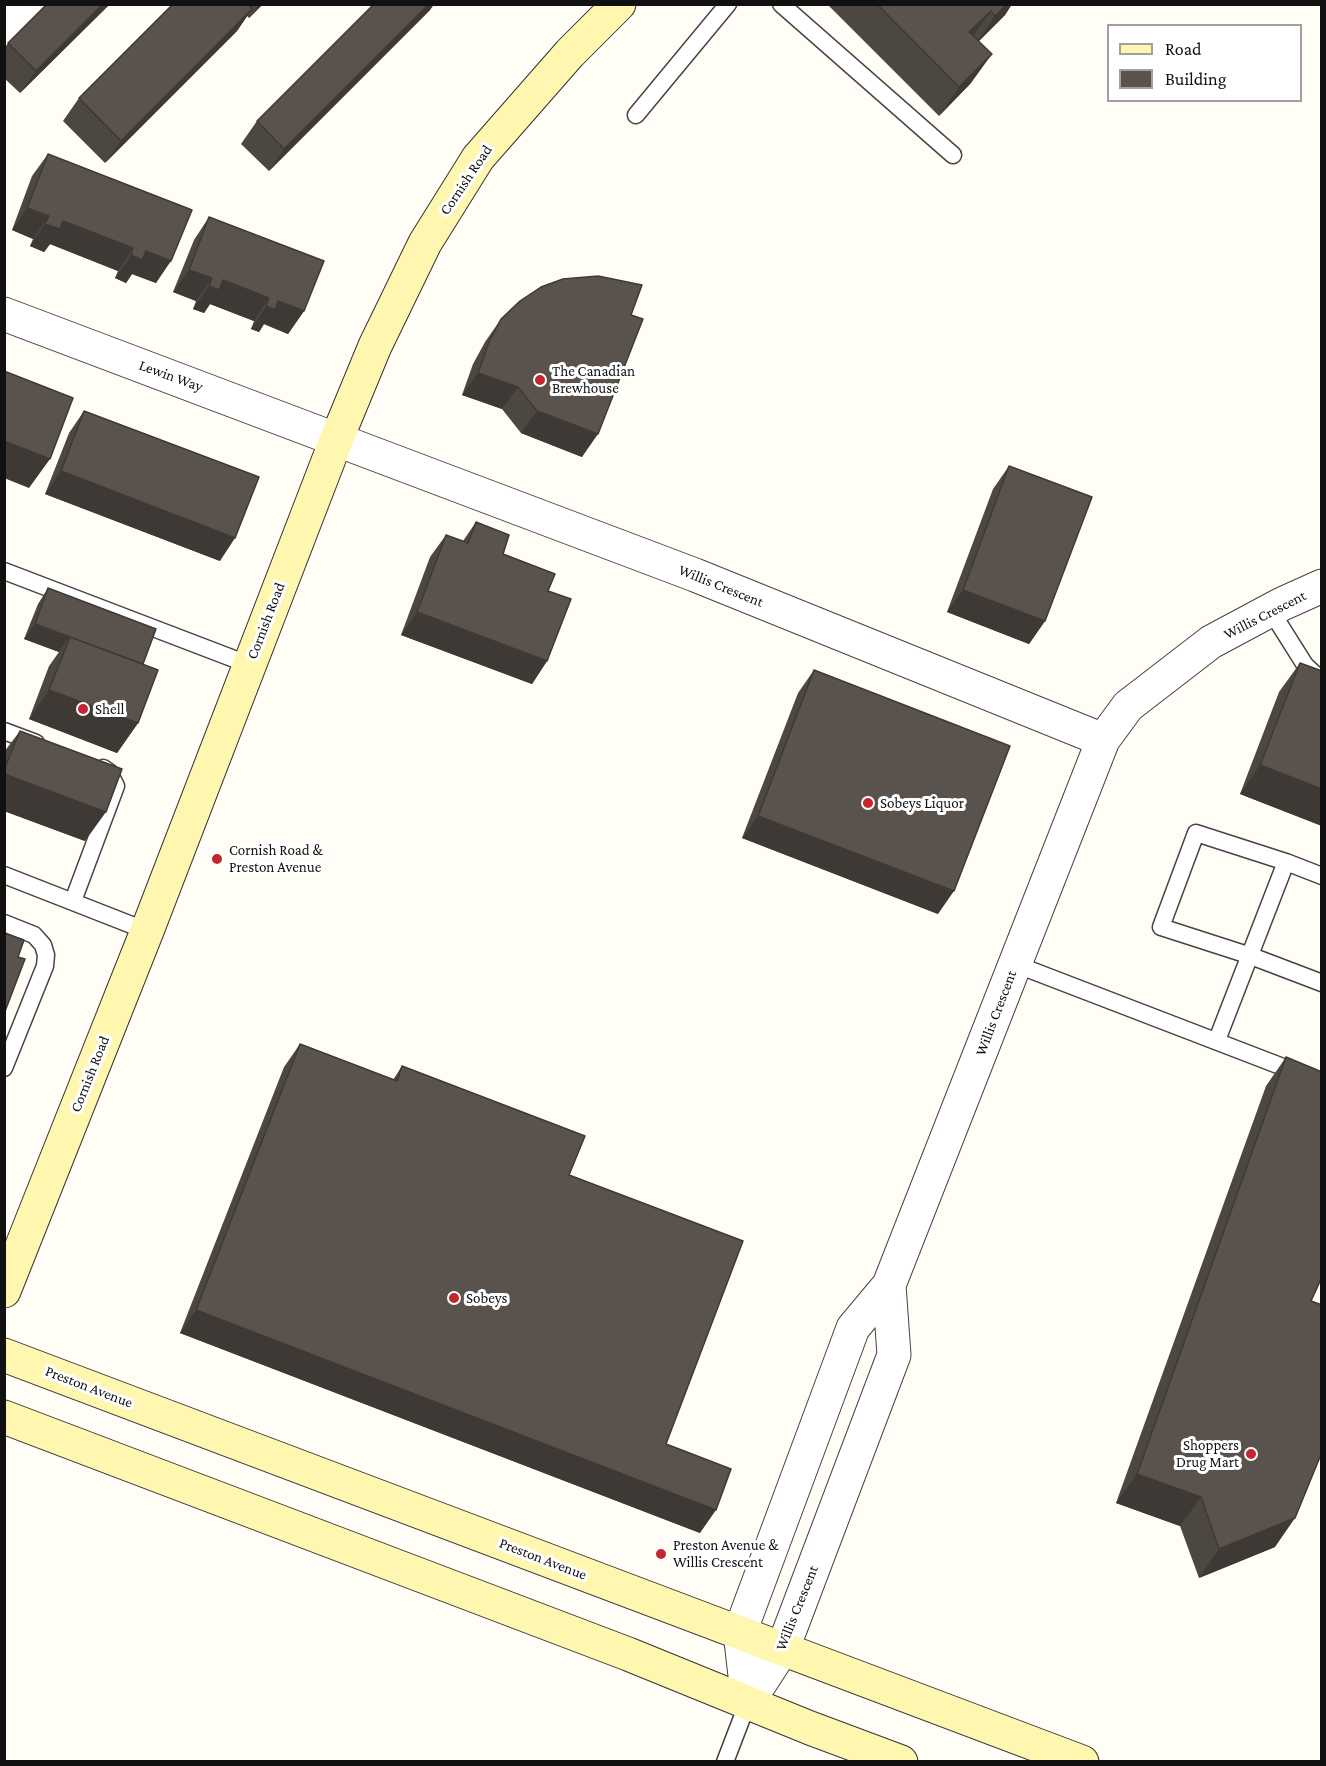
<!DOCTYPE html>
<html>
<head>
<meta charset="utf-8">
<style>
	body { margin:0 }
	#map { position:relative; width:1326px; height:1766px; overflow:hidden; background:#fffdf5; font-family:"Crimson Pro",serif }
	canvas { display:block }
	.frame { position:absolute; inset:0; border:6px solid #111; pointer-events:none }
	.legend { position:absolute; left:1107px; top:24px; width:195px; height:78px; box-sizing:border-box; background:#fff; border:2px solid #a0a0a0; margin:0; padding:8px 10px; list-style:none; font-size:18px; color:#111 }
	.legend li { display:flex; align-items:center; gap:12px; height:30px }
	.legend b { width:30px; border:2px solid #a0a0a0 }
</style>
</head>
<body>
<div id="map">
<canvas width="1326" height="1766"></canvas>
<div class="frame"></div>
<ul class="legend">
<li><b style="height:8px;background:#fff6b0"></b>Road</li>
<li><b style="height:16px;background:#5a524d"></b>Building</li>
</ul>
</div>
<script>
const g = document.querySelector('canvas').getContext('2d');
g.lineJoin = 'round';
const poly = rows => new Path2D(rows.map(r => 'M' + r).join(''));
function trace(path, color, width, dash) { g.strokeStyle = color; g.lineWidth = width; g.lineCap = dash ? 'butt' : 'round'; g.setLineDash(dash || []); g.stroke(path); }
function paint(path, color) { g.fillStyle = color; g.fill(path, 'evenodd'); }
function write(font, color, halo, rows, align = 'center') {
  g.font = font + ' "Crimson Pro",serif'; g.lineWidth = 6; g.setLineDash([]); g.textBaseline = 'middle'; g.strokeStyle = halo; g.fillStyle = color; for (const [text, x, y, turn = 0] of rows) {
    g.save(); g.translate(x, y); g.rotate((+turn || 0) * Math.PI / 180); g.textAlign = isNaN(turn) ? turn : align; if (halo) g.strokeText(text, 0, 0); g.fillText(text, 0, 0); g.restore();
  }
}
const lane = poly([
	[781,4,953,155],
	[636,115,728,4],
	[4,571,250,665],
	[1271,611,1305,665,1322,681],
	[4,731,36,743],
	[4,875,147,931],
	[1322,876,1286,862,1196,833,1161,927,1251,956,1322,983],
	[73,901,116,786,109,772,103,768],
	[4,923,34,935,43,945,46,955,45,966,4,1068],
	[1015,964,1322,1082],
	[1217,1040,1286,862],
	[725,1762,748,1702]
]);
const street = poly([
	[4,31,31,4],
	[4,314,695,575,1103,740],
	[748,1702,740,1632,853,1328,889,1285,1103,740,1128,706,1211,642,1282,604,1322,586],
	[748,1702,783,1648,894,1355,889,1285]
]);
const secondary = poly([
	[4,1291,147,931,337,438,375,346,425,243,478,158,570,53,619,4],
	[4,1355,1082,1762],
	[4,1417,628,1654,810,1728,901,1762]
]);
const wall = poly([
	[110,4,20,93,4,78,4,49,8,43],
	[173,4,263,4,249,18,247,16,237,31,105,163,63,121,79,98],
	[374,4,434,4,430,10,269,171,241,144,257,121],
	[827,4,1012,4,1005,15,979,41,971,83,939,116],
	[48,154,192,210,156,283,132,274,126,283,115,278,118,271,50,244,44,252,30,246,33,239,12,230,32,176],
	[209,217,304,311,288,334,264,324,259,332,251,329,254,321,210,304,204,313,193,309,196,301,173,292,194,240],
	[631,315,582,457,521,433,502,409,462,395,473,364,485,342,501,319],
	[84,411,220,561,45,494,69,433],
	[1009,466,1045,621,1029,644,947,612,993,489],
	[476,522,503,554,548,591,547,661,532,684,401,635,430,557,446,535,463,541],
	[48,588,143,664,138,723,117,753,29,719,49,666,59,652,24,639,38,604],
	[1300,663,1322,671,1322,826,1240,794,1279,692],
	[814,670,938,914,742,838,798,693],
	[20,731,85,841,4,811,4,752],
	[300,1044,393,1080,402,1066,569,1175,666,1444,700,1533,180,1333,284,1067],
	[1286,1057,1311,1301,1275,1547,1199,1578,1180,1526,1116,1503,1266,1086]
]);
const shadedWall = poly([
	[103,4,110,4,20,93,36,71],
	[259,4,263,4,249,18],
	[429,4,434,4,430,10,269,171,284,149],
	[1007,4,1012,4,1005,15,975,45,995,16],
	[252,9,237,31,105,163,121,141],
	[991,11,970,40,969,32],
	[992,54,971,83,939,116,959,87],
	[27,208,49,216,33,239,12,230],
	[63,221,133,248,118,271,50,244,44,252,30,246,45,224],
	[146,251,171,261,156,283,132,274,126,283,115,278,131,255],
	[189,270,212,278,196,301,173,292],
	[223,280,269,298,254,321,210,304,204,313,193,309,209,286],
	[278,301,304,311,288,334,264,324,259,332,251,329,266,306],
	[478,373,518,387,502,409,462,395],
	[537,411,598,434,582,457,521,433],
	[4,441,50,459,29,488,4,478],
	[61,471,235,538,220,561,45,494],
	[963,590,1045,621,1029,644,947,612],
	[417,612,547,661,532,684,401,635],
	[35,624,69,637,59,652,24,639],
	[49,690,138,723,117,753,29,719],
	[1260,765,1322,789,1322,826,1240,794],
	[4,774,106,812,85,841,4,811],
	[758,816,954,891,938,914,742,838],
	[196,1310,716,1510,700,1533,180,1333],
	[1137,1474,1201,1497,1180,1526,1116,1503],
	[1295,1518,1275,1547,1199,1578,1219,1549]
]);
const building = poly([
	[47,4,103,4,36,71,8,43,47,4],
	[173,4,248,4,252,9,121,141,79,98,173,4],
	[374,4,429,4,284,149,257,121,374,4],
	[877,4,1007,4,995,16,991,11,969,32,992,54,959,87,877,4],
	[48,154,192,210,171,261,146,251,142,260,131,255,133,248,63,221,60,229,45,224,49,216,27,208,48,154],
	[209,217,324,261,304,311,278,301,275,310,266,306,269,298,223,280,219,290,209,286,212,278,189,270,209,217],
	[598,276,642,285,631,315,643,319,598,434,537,411,518,387,478,373,489,342,501,319,520,301,541,287,563,279,598,276],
	[4,371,73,398,50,459,4,441,4,371],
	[84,411,259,477,235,538,61,471,84,411],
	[1009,466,1092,497,1045,621,963,590,1009,466],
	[476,522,509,535,503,554,555,574,548,591,571,599,547,661,417,612,446,535,468,543,476,522],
	[48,588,156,629,143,664,35,624,48,588],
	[70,637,158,670,138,723,49,690,70,637],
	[1300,663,1322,671,1322,789,1260,765,1300,663],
	[814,670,1010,746,954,891,758,816,814,670],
	[20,731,122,769,106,812,4,774,4,770,20,731],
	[4,933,24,940,18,957,25,959,4,1014,4,933],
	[300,1044,397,1081,402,1066,585,1136,569,1175,743,1241,666,1444,731,1469,716,1510,196,1310,300,1044],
	[1286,1057,1322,1072,1322,1277,1311,1301,1322,1305,1322,1452,1295,1518,1219,1549,1201,1497,1137,1474,1286,1057]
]);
const markers = [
	[540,380,6,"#c4262e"],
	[83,709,6,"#c4262e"],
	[868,803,6,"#c4262e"],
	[217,859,6,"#c4262e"],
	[454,1298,6,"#c4262e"],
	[1251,1454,6,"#c4262e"],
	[661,1554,6,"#c4262e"]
];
const streetNames = [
	["Cornish Road",466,180,-56],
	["Lewin Way",171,376,20],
	["Willis Crescent",721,586,22],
	["Willis Crescent",1265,615,-27],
	["Cornish Road",266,621,-69],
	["Willis Crescent",996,1013,-69],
	["Cornish Road",90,1074,-68],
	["Preston Avenue",89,1387,21],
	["Preston Avenue",543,1559,21],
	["Willis Crescent",797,1608,-68]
];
const poiNames = [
	["The Canadian",552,371],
	["Brewhouse",552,388],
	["Shell",95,709],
	["Sobeys Liquor",880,803],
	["Cornish Road &",229,850],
	["Preston Avenue",229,867],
	["Sobeys",466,1298],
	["Shoppers",1239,1445,"right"],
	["Drug Mart",1239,1462,"right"],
	["Preston Avenue &",673,1545],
	["Willis Crescent",673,1562]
];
trace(lane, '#444', 19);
trace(street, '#444', 35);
trace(secondary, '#333', 35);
trace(lane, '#fff', 16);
trace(street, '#fff', 33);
trace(secondary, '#fff6b0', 33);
paint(wall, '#4d4742');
paint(shadedWall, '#3f3936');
paint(building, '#5a524d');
trace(building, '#3f3936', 1.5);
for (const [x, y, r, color] of markers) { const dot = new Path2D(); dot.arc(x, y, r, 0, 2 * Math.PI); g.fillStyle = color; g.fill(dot); trace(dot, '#fff', 2); }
write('15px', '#111', '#fff', streetNames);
write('15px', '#111', '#fff', poiNames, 'left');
</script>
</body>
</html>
